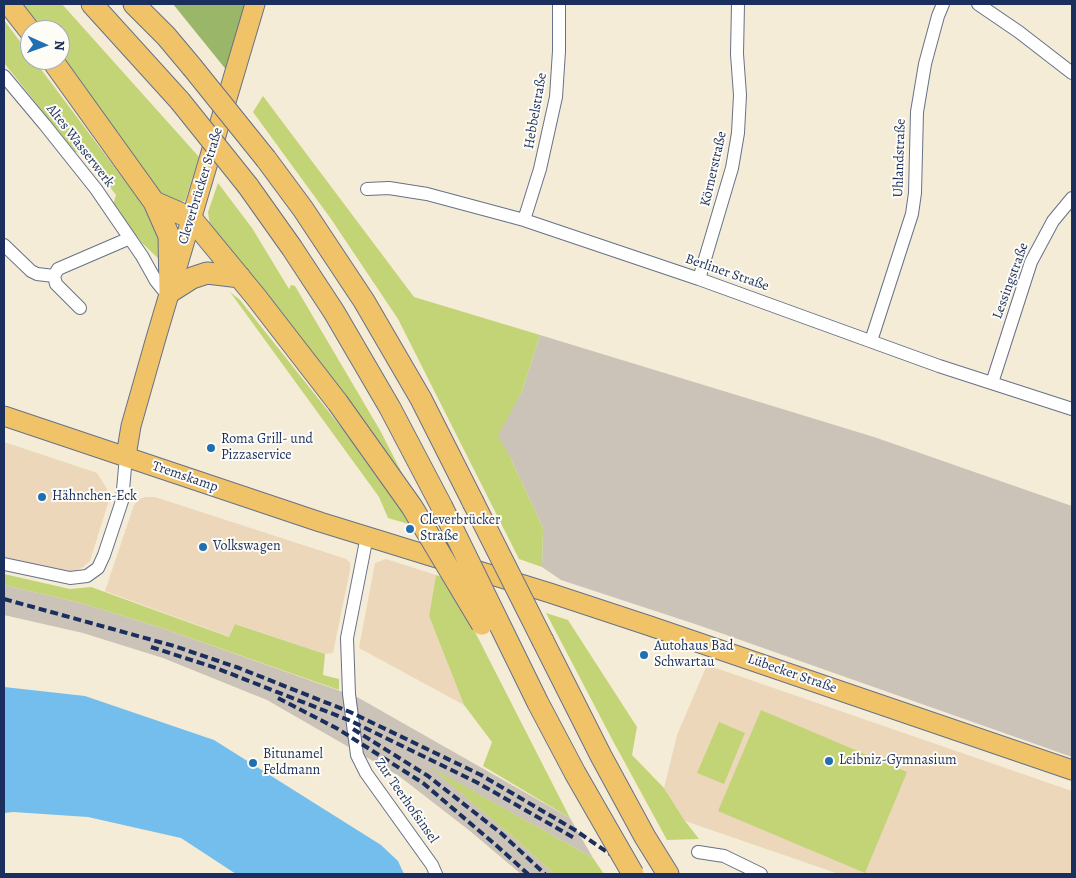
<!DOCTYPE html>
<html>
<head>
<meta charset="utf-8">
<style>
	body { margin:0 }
	#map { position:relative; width:1076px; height:878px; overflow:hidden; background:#f4ecd6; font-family:Alegreya,serif }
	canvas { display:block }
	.frame { position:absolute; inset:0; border:5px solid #1b2f5e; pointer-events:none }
	.north { position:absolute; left:20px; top:20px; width:50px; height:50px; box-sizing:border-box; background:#fdfcf7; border:1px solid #a3aaba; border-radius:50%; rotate:92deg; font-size:14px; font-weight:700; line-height:20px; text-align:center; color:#1b2f5e }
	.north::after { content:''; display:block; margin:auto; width:18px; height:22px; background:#1f6fb2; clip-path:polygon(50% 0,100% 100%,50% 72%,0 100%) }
</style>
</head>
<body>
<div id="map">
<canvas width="1076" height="878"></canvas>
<div class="frame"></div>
<div class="north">N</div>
</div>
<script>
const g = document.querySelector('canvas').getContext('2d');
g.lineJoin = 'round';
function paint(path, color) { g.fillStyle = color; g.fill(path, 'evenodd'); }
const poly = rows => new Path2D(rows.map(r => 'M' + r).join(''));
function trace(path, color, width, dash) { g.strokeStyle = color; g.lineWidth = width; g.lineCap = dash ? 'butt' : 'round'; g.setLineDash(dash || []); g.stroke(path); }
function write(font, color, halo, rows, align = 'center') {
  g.font = font + ' Alegreya,serif'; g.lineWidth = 4; g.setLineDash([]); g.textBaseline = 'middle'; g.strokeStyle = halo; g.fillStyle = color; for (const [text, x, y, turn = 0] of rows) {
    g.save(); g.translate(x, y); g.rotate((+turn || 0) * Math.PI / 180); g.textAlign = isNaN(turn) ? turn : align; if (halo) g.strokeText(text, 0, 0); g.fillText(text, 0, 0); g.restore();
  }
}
const built = poly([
	[4,442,97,473,107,489,109,500,90,561,82,568,68,574,4,559],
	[145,497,155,497,346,559,350,563,350,570,333,653,325,654,236,624,230,637,105,591,134,505,139,499],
	[386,559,436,575,429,616,464,705,359,648,375,563],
	[707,665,1072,791,1072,874,839,874,685,821,664,788,677,735]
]);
const industrial = poly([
	[540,335,874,437,1072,506,1072,757,698,625,561,580,542,567,543,528,511,459,497,436,522,391],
	[4,585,81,603,165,629,357,697,570,818,593,858,433,769,518,841,554,874,521,874,470,831,399,776,267,700,163,658,83,633,4,615]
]);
const green = poly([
	[21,4,62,4,199,157,185,201,175,203,161,198,60,57,60,30,40,30],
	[4,20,30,55,30,60,34,60,140,201,161,236,164,264,142,243,113,205,116,195,84,153,75,152,4,63],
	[263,96,414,297,540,335,522,391,498,436,511,459,543,528,542,567,519,559,398,319,331,219,253,112],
	[218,183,252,228,289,289,291,285,295,286,381,432,406,481,210,226,208,212],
	[230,292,240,300,394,494,415,526,388,518,379,497],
	[4,574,70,589,91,587,229,637,235,624,325,654,323,675,339,679,339,690,165,629,81,603,4,585],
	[436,575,448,579,570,818,483,766,492,742,464,705,429,616],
	[546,613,568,620,637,727,632,755,664,788,685,821,699,839,667,840,613,741],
	[761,710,907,772,865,873,718,811],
	[719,722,745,733,724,784,697,773],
	[430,767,593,858,604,874,554,874,518,841]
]);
const forest = poly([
	[173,4,245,4,228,72]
]);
const water = poly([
	[4,687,85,696,214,740,381,845,398,861,404,874,236,874,181,838,88,817,13,812,4,813]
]);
const minor = poly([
	[978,4,1019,32,1072,73],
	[4,76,45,125,96,189,142,256,156,281,169,297],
	[367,189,389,188,427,194,524,220,699,279,939,366,1072,409],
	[524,220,540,169,556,97,559,51,559,4],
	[4,245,31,271,37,274,54,276],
	[699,279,732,168,738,133,740,95,737,54,738,4],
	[80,308,56,284,54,276,58,269,130,238],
	[871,341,912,214,915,193,917,112,925,64,938,16,943,4],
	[992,383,1031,262,1053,221,1072,198],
	[367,536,347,638,349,694,357,755,366,773,432,865,436,874],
	[4,564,70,578,87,576,98,568,104,555,122,501,126,456],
	[698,852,724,856,761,874]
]);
const primary = poly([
	[4,416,320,522,550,593,650,626,1072,770],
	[126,456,131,426,156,338,255,4]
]);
const motorway = poly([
	[9,4,30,31],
	[92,4,180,101],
	[134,4,166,36,192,67],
	[52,60,154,202,169,236,170,292],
	[266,159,303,209,364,301,421,399,473,502],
	[248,186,292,248,334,312,390,408,442,507],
	[154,202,191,218,256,297,338,403],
	[170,292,192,278,207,273,240,277],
	[543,641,601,756,645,837,668,874]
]);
const rail = poly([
	[4,599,174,646,239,668,350,712,481,775,575,830,639,874],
	[151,647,216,668,351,721,478,783,576,839],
	[278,698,338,729,423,783,497,846,528,874],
	[353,729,428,776,502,834,545,874]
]);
const motorwayBridge = poly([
	[192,67,266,159],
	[180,101,248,186],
	[338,403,412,507,482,624],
	[473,502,543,641],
	[442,507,538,703,575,773,633,874]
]);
const markers = [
	[211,448,5,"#1f6fb2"],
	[42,497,5,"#1f6fb2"],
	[410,529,5,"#1f6fb2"],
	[203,547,5,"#1f6fb2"],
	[644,655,5,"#1f6fb2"],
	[829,761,5,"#1f6fb2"],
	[253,763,5,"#1f6fb2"]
];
const streetNames = [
	["Hebbelstraße",536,111,-80],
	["Altes Wasserwerk",80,146,52],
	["Uhlandstraße",900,158,-88],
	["Körnerstraße",714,169,-77],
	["Cleverbrücker Straße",201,186,-73],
	["Berliner Straße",727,273,19],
	["Lessingstraße",1011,281,-70],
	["Tremskamp",185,477,19],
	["Lübecker Straße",792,674,19],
	["Zur Teerhofsinsel",406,801,55]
];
const poiNames = [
	["Roma Grill- und",221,440],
	["Pizzaservice",221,456],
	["Hähnchen-Eck",52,497],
	["Cleverbrücker",420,521],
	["Straße",420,537],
	["Volkswagen",213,547],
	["Autohaus Bad",654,647],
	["Schwartau",654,663],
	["Bitunamel",263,755],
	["Feldmann",263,771],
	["Leibniz-Gymnasium",839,761]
];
paint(built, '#ecd7ba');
paint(industrial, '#cbc2b8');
paint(green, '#c3d477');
paint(forest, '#9ab668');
paint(water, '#73beec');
trace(minor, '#677188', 14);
trace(primary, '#677188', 21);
trace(motorway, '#677188', 23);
trace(minor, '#fff', 12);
trace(primary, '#f0c369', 19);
trace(motorway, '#f0c369', 21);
trace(rail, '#1b2f5e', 4, [8, 4]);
trace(motorwayBridge, '#677188', 23, []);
trace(motorwayBridge, '#f0c369', 21);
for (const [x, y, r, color] of markers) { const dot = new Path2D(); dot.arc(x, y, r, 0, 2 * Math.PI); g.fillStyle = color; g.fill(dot); trace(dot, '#fdfcf7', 2); }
write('14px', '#1b2f5e', '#fdfcf7', streetNames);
write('14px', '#1b2f5e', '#fdfcf7', poiNames, 'left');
</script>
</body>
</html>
